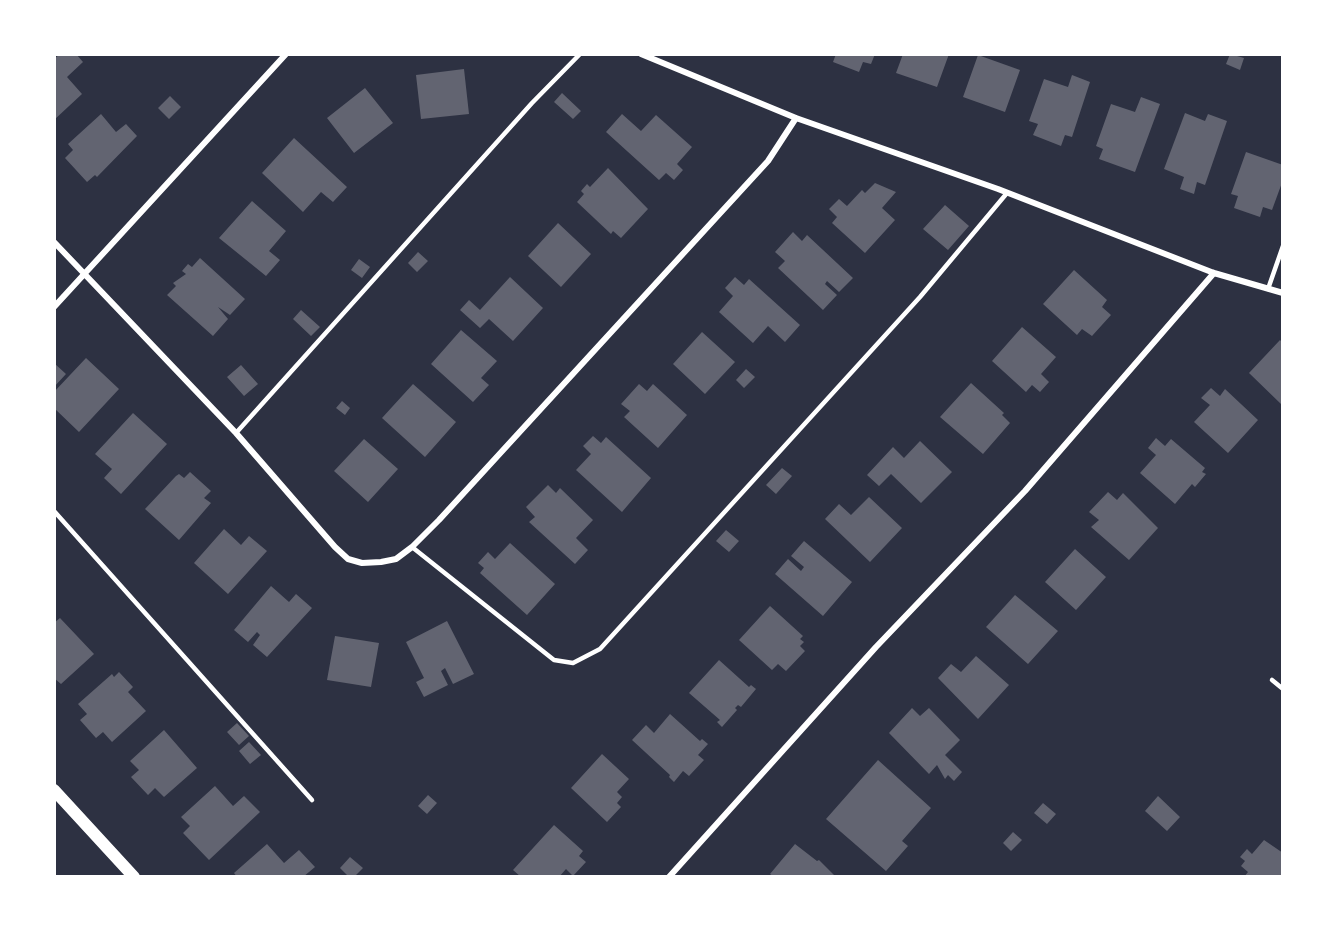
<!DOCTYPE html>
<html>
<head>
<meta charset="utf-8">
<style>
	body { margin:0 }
	#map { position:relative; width:1337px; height:931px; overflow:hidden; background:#2d3142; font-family:Barlow,sans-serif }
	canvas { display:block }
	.frame { position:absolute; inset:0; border:56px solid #fff; pointer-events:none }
</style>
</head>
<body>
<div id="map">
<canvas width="1337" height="931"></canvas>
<div class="frame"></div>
</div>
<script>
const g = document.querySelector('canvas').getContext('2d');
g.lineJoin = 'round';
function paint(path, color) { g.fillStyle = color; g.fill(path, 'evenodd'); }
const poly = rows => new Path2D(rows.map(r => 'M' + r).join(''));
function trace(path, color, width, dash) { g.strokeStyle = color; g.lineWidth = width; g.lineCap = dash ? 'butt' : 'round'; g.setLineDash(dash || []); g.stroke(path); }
const building = poly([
	[60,54,76,54,83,62,67,77,82,94,54,120,54,59],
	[836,54,875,54,871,64,863,62,859,72,833,62],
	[903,54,949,54,937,87,896,73],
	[1230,54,1244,58,1240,70,1226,64],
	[978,55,1020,70,1005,112,963,97],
	[464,69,469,114,421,119,416,75],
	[1072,75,1090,82,1072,137,1065,135,1061,146,1033,135,1038,124,1029,121,1044,79,1068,87],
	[365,88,393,123,354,153,327,118],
	[562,93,581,111,573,119,554,102],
	[170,96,181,107,169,119,158,108],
	[1141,97,1160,104,1135,172,1099,159,1103,149,1096,146,1111,104,1135,112],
	[1185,113,1205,121,1208,114,1227,121,1205,185,1197,182,1194,194,1180,189,1184,177,1164,169],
	[101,114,116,132,126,124,137,136,97,177,95,175,87,182,65,158,73,150,68,144],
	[622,114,641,131,656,115,692,147,677,164,683,170,674,180,666,173,659,180,606,132],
	[294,138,347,187,333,202,321,192,303,212,262,173],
	[1246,152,1283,165,1283,180,1272,210,1263,207,1260,217,1234,208,1238,196,1231,194],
	[608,168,648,209,621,238,613,231,611,234,577,202,584,194,581,191,587,184,590,187],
	[875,183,896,192,882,208,895,220,865,253,832,223,837,217,829,209,839,199,847,206,862,190,865,193],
	[252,201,286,231,269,251,280,260,266,276,219,238],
	[945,205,969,226,948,250,923,229],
	[558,223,591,254,561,287,528,256],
	[793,232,802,241,807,235,853,278,839,292,827,281,825,284,837,295,823,310,778,268,785,261,775,252],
	[418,252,428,261,417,272,408,263],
	[200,258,245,299,230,315,218,307,228,319,213,336,167,295,176,286,173,283,186,274,182,271,188,264,192,267],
	[359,259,370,267,362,278,351,270],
	[1074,270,1107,300,1102,307,1111,315,1092,336,1082,329,1077,335,1043,304],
	[510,277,543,308,513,341,489,319,480,328,460,310,469,300,480,310],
	[735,277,744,285,749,279,800,325,785,342,768,326,753,343,719,312,733,296,725,288],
	[301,310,320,327,311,336,293,319],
	[1022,327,1056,357,1041,374,1049,382,1040,392,1032,385,1026,392,992,361],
	[461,330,497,361,481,378,489,385,473,402,431,364],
	[702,332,735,362,705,394,673,364],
	[1280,340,1283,343,1281,404,1249,373],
	[86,358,119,389,79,432,54,408,54,392],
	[54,363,66,374,54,387],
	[241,365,258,384,244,396,227,377],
	[746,369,755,377,744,388,736,380],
	[971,383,1004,413,1002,415,1010,423,983,454,940,417],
	[413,384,456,422,425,457,382,418],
	[639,384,647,391,653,384,687,415,658,448,624,417,630,411,621,404],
	[1211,388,1220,396,1225,389,1258,420,1228,453,1194,422,1210,405,1201,398],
	[342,401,350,408,345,415,336,408],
	[133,413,167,444,121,494,104,478,112,469,95,454],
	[593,436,601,443,606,437,651,478,622,512,576,470,591,454,583,446],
	[1156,438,1165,446,1171,439,1205,468,1202,472,1206,474,1195,487,1192,484,1175,504,1140,473,1156,455,1148,448],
	[364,439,398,469,368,502,334,471],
	[920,441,952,472,921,503,891,474,879,486,867,475,893,447,904,458],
	[782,468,792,476,776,494,766,485],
	[190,472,211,491,204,498,211,503,179,540,145,509,176,476,179,474,184,478],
	[548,485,556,493,560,488,593,520,576,538,588,550,575,564,529,522,535,517,526,507],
	[1108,492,1117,500,1123,493,1158,528,1129,560,1091,527,1099,520,1089,512],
	[869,497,902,528,870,562,825,519,839,504,851,515],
	[224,529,241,545,249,536,267,551,228,594,194,563],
	[726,530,739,541,729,552,716,541],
	[804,541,852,582,823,616,775,574,788,559,801,571,804,567,791,556],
	[510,543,555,584,527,615,480,573,484,568,478,563,488,552,495,559],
	[1075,549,1106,577,1076,610,1045,582],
	[271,586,289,602,296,594,312,608,267,657,253,645,260,635,257,632,248,642,234,630],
	[1015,595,1058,631,1028,664,986,627],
	[770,606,803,636,800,639,804,642,800,646,805,651,786,671,778,664,772,670,739,640],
	[60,618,94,654,61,684,54,678,54,623],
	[447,621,474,674,453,684,445,668,441,671,448,685,424,697,416,682,424,678,406,642],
	[335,636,379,643,371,687,327,680],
	[976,656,1009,685,978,719,938,678,951,664,961,672],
	[719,660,749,687,751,685,756,689,741,707,738,705,735,708,737,710,722,727,717,722,720,720,689,693],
	[119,672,133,687,128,692,146,711,112,742,103,732,96,738,80,720,87,714,78,704,112,674,114,677],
	[912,708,920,716,929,708,960,740,945,755,962,772,954,781,948,775,945,779,937,765,929,774,889,733],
	[670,714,700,741,702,739,708,744,698,755,704,760,689,776,683,771,674,782,669,777,670,775,632,740,646,725,654,733],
	[237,723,249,736,239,745,227,732],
	[164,730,197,768,164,797,155,788,148,795,131,777,139,770,130,761],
	[249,742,261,755,250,764,239,751],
	[602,754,629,779,617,792,622,797,617,803,621,807,607,822,571,788],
	[878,760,931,808,902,841,908,846,886,871,826,819],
	[215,786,233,806,244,796,260,812,209,860,183,833,190,826,181,817],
	[428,795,437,803,427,814,418,806],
	[1158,796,1180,817,1167,831,1145,811],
	[1043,803,1056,814,1047,824,1034,813],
	[554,825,583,851,579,856,586,862,573,876,566,869,559,877,521,877,513,870],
	[1013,832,1022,840,1011,851,1003,843],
	[1264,840,1283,853,1283,877,1244,877,1248,872,1241,866,1245,861,1240,857,1247,849,1252,854],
	[267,844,284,863,299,850,315,867,303,877,237,877,234,873],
	[795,844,817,861,819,860,836,877,774,877,770,874],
	[350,857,363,868,354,877,349,877,340,868]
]);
const service = poly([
	[1268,289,1283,246],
	[236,433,532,103,580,54],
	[54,511,312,800],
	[412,547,554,660,573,663,600,649,920,297,1007,193],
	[1272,680,1283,689]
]);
const minor = poly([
	[641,54,796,118,998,189,1214,273,1283,293],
	[54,242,236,433,335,547,348,559,362,563,381,562,396,559,412,547,439,520,768,161,796,118],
	[54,307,286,54],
	[669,877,876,647,1025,491,1214,273]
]);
const secondary = poly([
	[54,790,134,877]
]);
paint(building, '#626471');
trace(service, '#fff', 4.5);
trace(minor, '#fff', 6);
trace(secondary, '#fff', 12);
</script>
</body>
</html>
